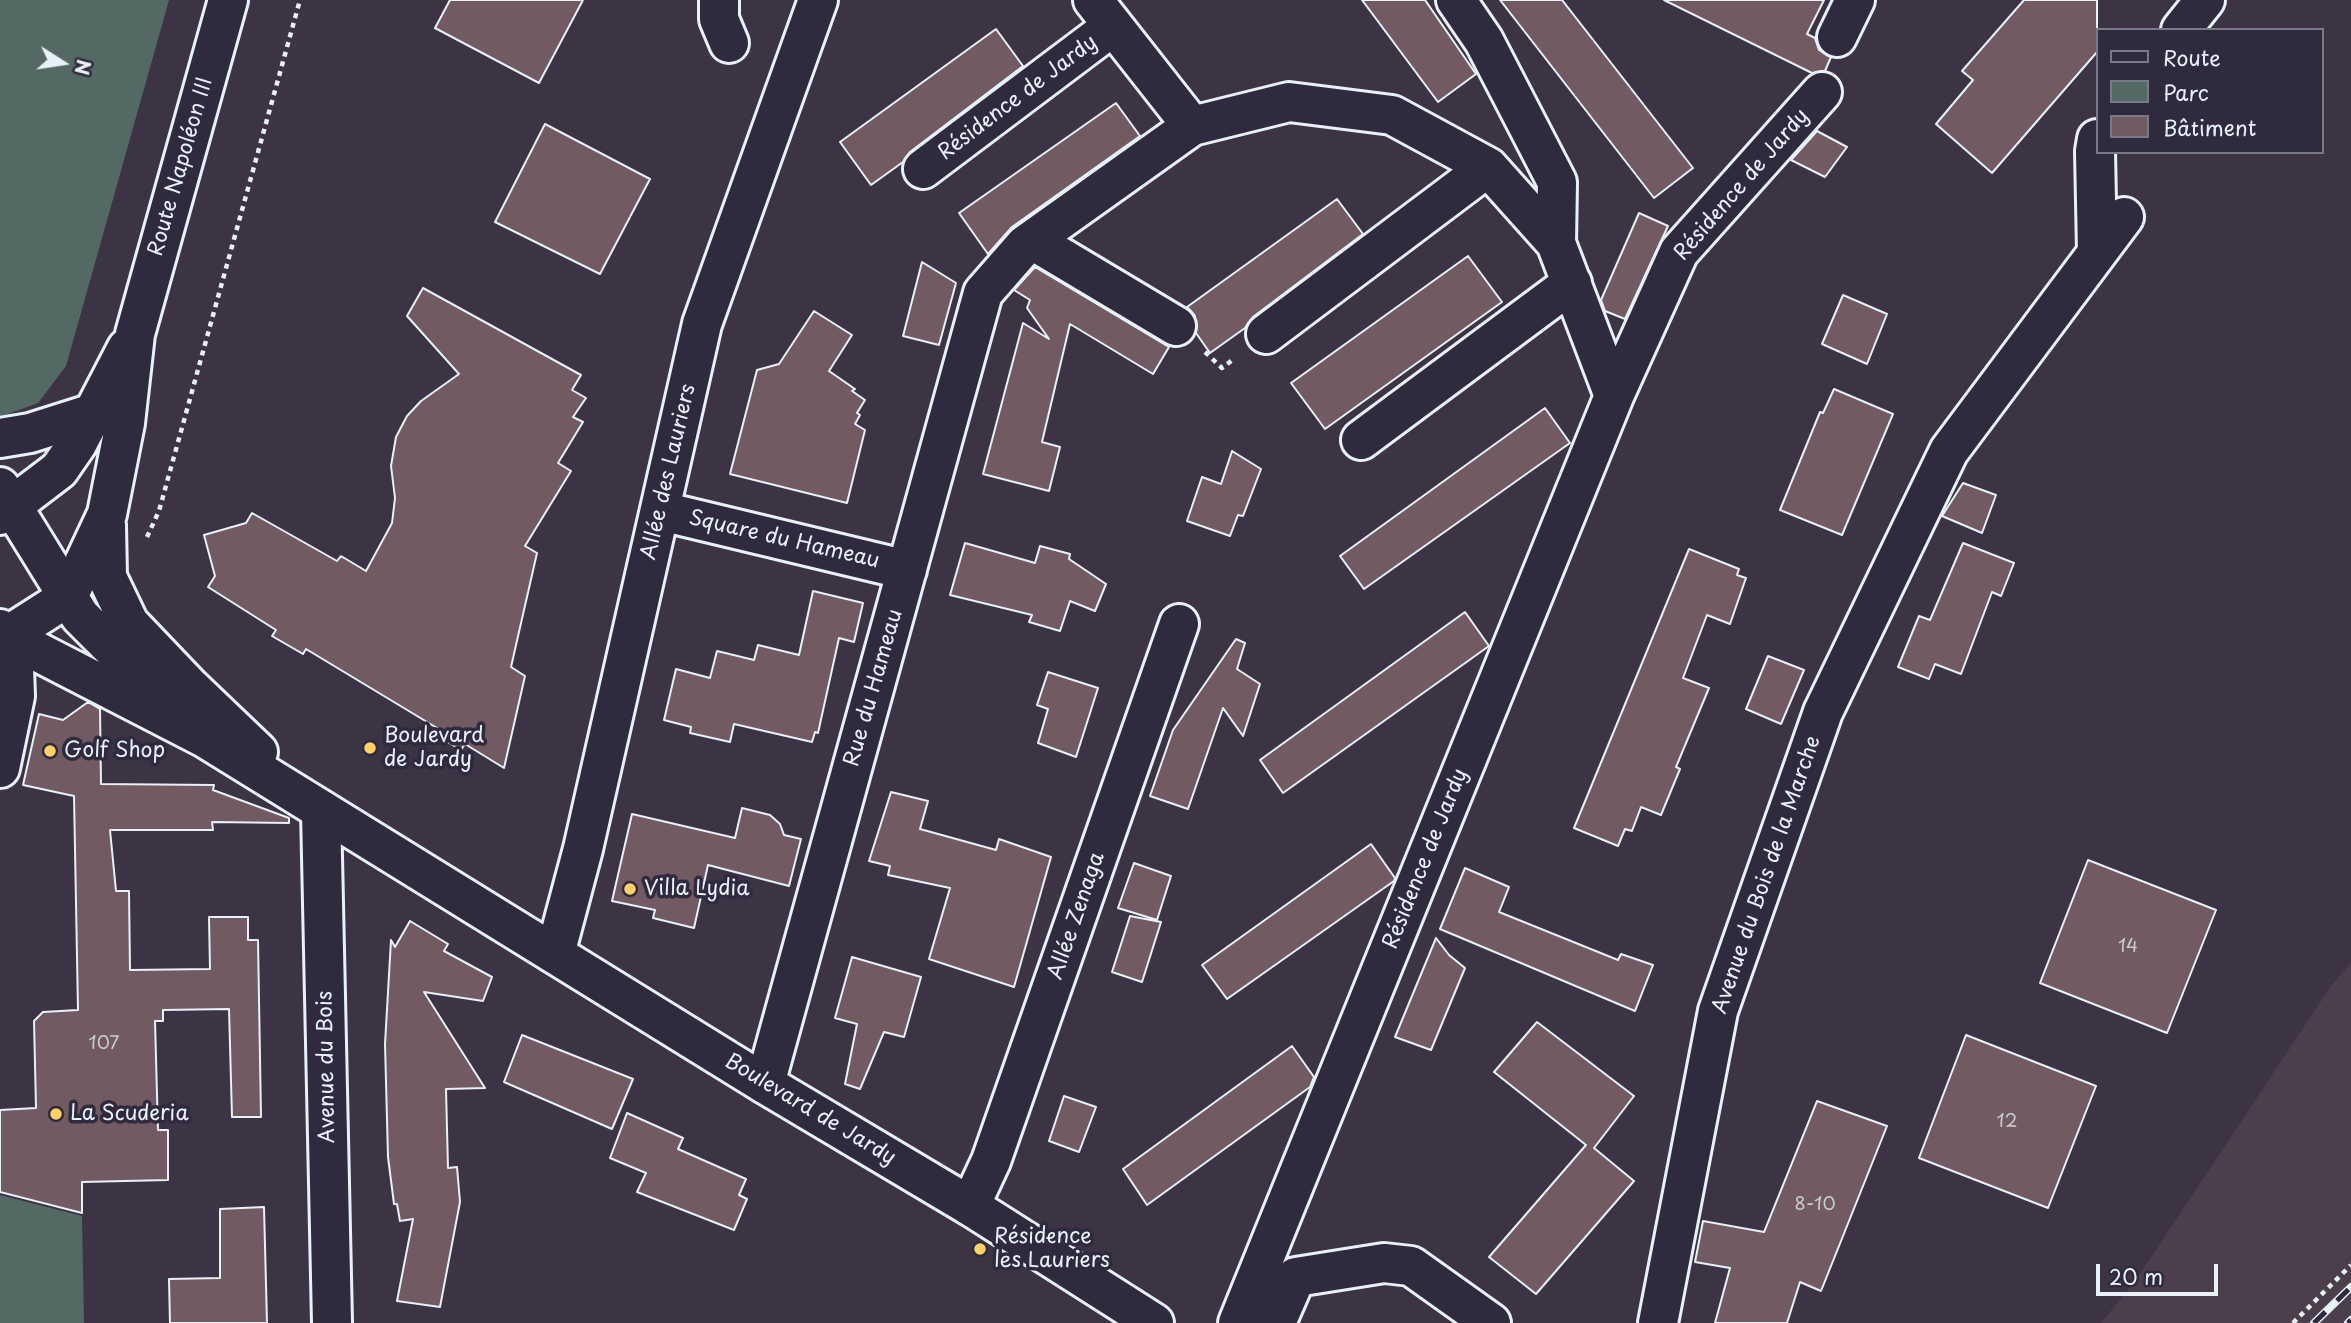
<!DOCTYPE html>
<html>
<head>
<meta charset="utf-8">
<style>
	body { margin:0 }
	#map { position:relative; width:2351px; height:1323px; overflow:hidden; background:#3c3444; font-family:"Playpen Sans",sans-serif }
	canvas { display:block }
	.legend { position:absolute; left:2096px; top:28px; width:228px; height:126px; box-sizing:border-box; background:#2f2a3d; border:2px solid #797a88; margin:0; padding:9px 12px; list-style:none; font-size:21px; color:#e8f1f8 }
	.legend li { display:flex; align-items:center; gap:14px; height:35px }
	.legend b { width:35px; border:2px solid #797a88 }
	.north { position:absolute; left:28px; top:28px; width:70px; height:70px; -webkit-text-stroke:5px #2f2a3d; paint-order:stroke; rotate:102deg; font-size:19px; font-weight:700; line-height:28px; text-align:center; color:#e8f1f8 }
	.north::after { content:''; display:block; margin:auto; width:24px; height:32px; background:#e8f1f8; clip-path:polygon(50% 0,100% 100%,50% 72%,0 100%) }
	.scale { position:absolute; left:2096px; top:1264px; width:122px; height:32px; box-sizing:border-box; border:4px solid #e8f1f8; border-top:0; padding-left:9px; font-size:21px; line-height:24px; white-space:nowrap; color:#e8f1f8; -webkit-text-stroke:5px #2f2a3d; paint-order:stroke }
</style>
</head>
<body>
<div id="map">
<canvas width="2351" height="1323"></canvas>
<ul class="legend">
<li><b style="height:9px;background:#2f2a3d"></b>Route</li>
<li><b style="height:19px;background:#546963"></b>Parc</li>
<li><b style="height:19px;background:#715a62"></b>Bâtiment</li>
</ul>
<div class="north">N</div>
<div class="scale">20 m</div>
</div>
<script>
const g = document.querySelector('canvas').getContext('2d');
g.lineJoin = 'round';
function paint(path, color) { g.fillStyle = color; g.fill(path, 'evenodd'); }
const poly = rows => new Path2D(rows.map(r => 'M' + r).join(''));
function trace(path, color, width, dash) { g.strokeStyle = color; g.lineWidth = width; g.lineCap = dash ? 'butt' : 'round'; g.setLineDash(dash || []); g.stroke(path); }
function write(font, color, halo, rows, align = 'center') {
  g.font = font + ' "Playpen Sans",sans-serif'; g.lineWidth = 7; g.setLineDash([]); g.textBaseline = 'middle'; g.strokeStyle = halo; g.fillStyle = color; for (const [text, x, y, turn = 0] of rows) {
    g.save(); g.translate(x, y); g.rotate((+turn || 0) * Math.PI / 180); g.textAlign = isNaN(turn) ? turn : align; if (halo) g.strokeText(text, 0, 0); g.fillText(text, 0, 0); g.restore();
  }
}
const built = poly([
	[2351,963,2351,1323,2101,1323,2136,1280,2331,986]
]);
const green = poly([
	[0,0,169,0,66,366,38,403,0,417],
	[0,1195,82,1216,84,1323,0,1323]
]);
const building = poly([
	[450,0,583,0,539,83,435,28,450,0],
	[1362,0,1425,0,1476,74,1438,102,1362,0],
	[1500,0,1562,0,1693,168,1654,198,1500,0],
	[1664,0,1824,0,1807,34,1815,38,1819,50,1831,57,1825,71,1812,73,1664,0],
	[2024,0,2097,0,2097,52,1992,173,1936,124,1973,80,1962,71,2024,0],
	[996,29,1023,66,910,152,903,162,871,185,840,142,996,29],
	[1116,103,1140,136,1012,227,988,254,959,213,1116,103],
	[545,124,650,179,600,274,495,222,545,124],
	[1817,131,1847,147,1825,177,1791,160,1817,131],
	[1337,199,1363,234,1253,317,1245,328,1210,353,1196,333,1195,316,1187,307,1337,199],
	[1639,213,1668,226,1625,319,1605,311,1601,300,1639,213],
	[1468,256,1502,302,1325,429,1291,383,1468,256],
	[922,262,956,283,939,345,903,336,922,262],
	[1035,267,1169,347,1153,374,1070,324,1042,442,1060,447,1049,491,983,474,1023,323,1049,339,1027,308,1030,300,1014,290,1035,267],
	[423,288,581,375,572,390,586,398,573,417,583,422,558,463,571,471,525,546,537,553,511,667,525,676,504,768,465,744,461,750,434,734,437,728,306,649,303,654,272,636,276,630,208,587,215,576,204,535,246,523,252,513,337,561,341,556,366,571,392,523,395,498,391,466,396,437,407,416,421,401,459,374,407,316,423,288],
	[1843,295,1887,314,1867,364,1822,344,1843,295],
	[814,311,852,335,829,371,855,389,852,391,865,400,857,413,860,415,855,424,865,430,847,503,730,474,757,370,779,364,814,311],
	[1834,389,1893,414,1842,535,1780,510,1820,412,1823,413,1834,389],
	[1545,408,1570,443,1364,589,1340,556,1545,408],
	[1232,451,1261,469,1243,516,1238,515,1230,536,1187,521,1202,477,1221,484,1232,451],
	[1963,483,1996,495,1982,533,1942,516,1963,483],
	[965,543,1035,563,1040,546,1070,554,1069,559,1106,584,1095,611,1070,601,1060,631,1029,622,1032,615,950,595,965,543],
	[1963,543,2014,563,2001,596,1992,592,1961,674,1935,664,1929,679,1898,667,1919,616,1930,620,1963,543],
	[1689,549,1739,569,1737,575,1746,578,1730,624,1707,615,1683,678,1709,688,1676,767,1680,769,1661,815,1641,807,1632,831,1625,829,1618,846,1574,828,1689,549],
	[813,591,863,603,854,642,839,638,818,733,815,732,812,742,734,724,730,742,690,733,691,727,664,720,676,669,710,678,717,651,754,660,758,645,799,655,813,591],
	[1465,612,1489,646,1283,793,1260,760,1465,612],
	[1236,639,1245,643,1237,669,1260,684,1243,736,1223,708,1188,809,1150,796,1173,730,1236,639],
	[1768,656,1804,670,1781,724,1746,709,1768,656],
	[1048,672,1098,688,1076,757,1038,743,1048,709,1037,705,1048,672],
	[88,702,100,709,101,784,214,785,213,790,289,818,289,823,212,822,213,830,110,830,116,891,129,891,130,970,210,969,209,917,248,917,248,940,258,940,261,1117,232,1117,229,1009,163,1010,163,1021,155,1021,158,1130,168,1130,168,1180,82,1182,82,1213,0,1192,0,1110,36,1108,34,1021,43,1012,78,1010,74,796,23,785,39,714,63,720,88,702],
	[891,792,928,801,920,829,996,850,999,839,1051,857,1014,987,929,959,950,888,888,875,890,866,869,861,891,792],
	[742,808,770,815,780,824,784,835,801,839,789,886,708,865,694,928,653,918,655,910,612,901,632,814,735,838,742,808],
	[1371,844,1395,878,1394,881,1227,999,1202,965,1371,844],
	[2088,860,2216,910,2167,1033,2040,983,2088,860],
	[1134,863,1171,876,1157,920,1118,908,1134,863],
	[1465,868,1509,887,1499,912,1618,960,1621,954,1653,965,1635,1011,1440,929,1465,868],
	[1130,916,1161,922,1142,982,1112,972,1130,916],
	[410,921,448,944,444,951,492,977,483,1001,424,992,485,1088,446,1089,448,1168,457,1167,460,1202,440,1307,397,1301,413,1219,400,1221,397,1204,394,1204,388,1157,385,1044,391,940,395,947,410,921],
	[1436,938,1449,955,1465,968,1431,1050,1395,1037,1436,938],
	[852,957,921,977,904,1037,884,1032,860,1089,845,1084,857,1024,835,1018,852,957],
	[1537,1022,1634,1096,1594,1148,1634,1181,1536,1294,1489,1257,1586,1145,1494,1072,1537,1022],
	[522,1035,633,1079,612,1129,504,1082,522,1035],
	[1966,1035,2096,1086,2048,1208,1919,1158,1966,1035],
	[1292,1046,1314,1077,1310,1087,1147,1205,1123,1169,1292,1046],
	[1064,1096,1096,1107,1079,1152,1049,1141,1064,1096],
	[1817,1101,1887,1126,1821,1291,1800,1282,1787,1323,1715,1323,1730,1268,1695,1262,1703,1221,1764,1232,1817,1101],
	[627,1113,683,1138,678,1149,746,1179,739,1195,747,1199,734,1230,637,1192,646,1173,610,1158,627,1113],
	[264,1207,267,1323,170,1323,169,1279,220,1278,220,1209,264,1207]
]);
const path = poly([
	[1205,352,1222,368,1235,358],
	[147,537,159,511,300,0],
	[2293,1323,2351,1265]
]);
const minor = poly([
	[719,0,719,19,729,43],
	[1093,0,1192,126],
	[1456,0,1484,41,1557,182,1556,243],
	[2181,30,2205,0],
	[1837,37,1855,0],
	[923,169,1113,26],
	[1032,240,1176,326],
	[2097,252,2095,151,2097,139],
	[1266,334,1488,167],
	[1361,440,1572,283],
	[661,511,907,570],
	[0,768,15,696,14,668,7,636],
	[321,810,332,1323],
	[555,954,583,849,702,324,818,0],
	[765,1084,983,293,1025,245,1192,126,1289,102,1392,115,1488,167,1556,243,1614,396],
	[970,1206,991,1161,1179,624],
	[1238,1323,1614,396,1679,252,1822,92],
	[1276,1323,1296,1277,1384,1263,1411,1266,1491,1323],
	[1658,1323,1718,1011,1823,712,1949,451,2124,217]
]);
const major = poly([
	[12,506,80,616,173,709],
	[0,515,59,470,77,444,127,348],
	[106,525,107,577,129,623,190,687,258,752],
	[68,597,107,514,125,423,135,334,228,0],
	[0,629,7,636,205,738,765,1084,970,1206,1154,1323],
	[7,636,68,597]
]);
const highway = poly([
	[0,438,30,433,90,414],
	[0,487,12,506],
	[0,638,7,636]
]);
const rail = poly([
	[2314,1323,2351,1287],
	[2348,1323,2351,1320]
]);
const markers = [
	[370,748,7,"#ffd166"],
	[50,751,7,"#ffd166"],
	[630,889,7,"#ffd166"],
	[56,1114,7,"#ffd166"],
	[980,1249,7,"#ffd166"]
];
const numberNames = [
	["14",2128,947],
	["107",104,1044],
	["12",2007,1122],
	["8-10",1815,1205]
];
const streetNames = [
	["Résidence de Jardy",1018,98,-37],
	["Route Napoléon III",181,167,-74],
	["Résidence de Jardy",1742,185,-49],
	["Allée des Lauriers",669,472,-77],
	["Square du Hameau",784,540,13],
	["Rue du Hameau",874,688,-74],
	["Résidence de Jardy",1426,859,-68],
	["Avenue du Bois de la Marche",1767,875,-71],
	["Allée Zenaga",1077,916,-71],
	["Avenue du Bois",327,1067,-91],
	["Boulevard de Jardy",810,1110,31]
];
const poiNames = [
	["Boulevard",384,736],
	["de Jardy",384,760],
	["Golf Shop",64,751],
	["Villa Lydia",644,889],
	["La Scuderia",70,1114],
	["Résidence",994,1237],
	["les Lauriers",994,1261]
];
paint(built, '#4c3f4d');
paint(green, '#546963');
paint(building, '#715a62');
trace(building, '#e8f1f8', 2);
trace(minor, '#e8f1f8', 44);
trace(major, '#e8f1f8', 44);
trace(highway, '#e8f1f8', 44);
trace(path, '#e8f1f8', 4.5, [5, 5]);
trace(minor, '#2f2a3d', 38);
trace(major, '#2f2a3d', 38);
trace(highway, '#2f2a3d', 38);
trace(rail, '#e8f1f8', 8);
trace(rail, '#2f2a3d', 5, [16]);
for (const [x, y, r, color] of markers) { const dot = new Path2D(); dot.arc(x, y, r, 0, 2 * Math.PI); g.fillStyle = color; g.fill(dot); trace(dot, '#2f2a3d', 2.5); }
write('18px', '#cacbd2', null, numberNames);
write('21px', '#e8f1f8', '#2f2a3d', streetNames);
write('21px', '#e8f1f8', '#2f2a3d', poiNames, 'left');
</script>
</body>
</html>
